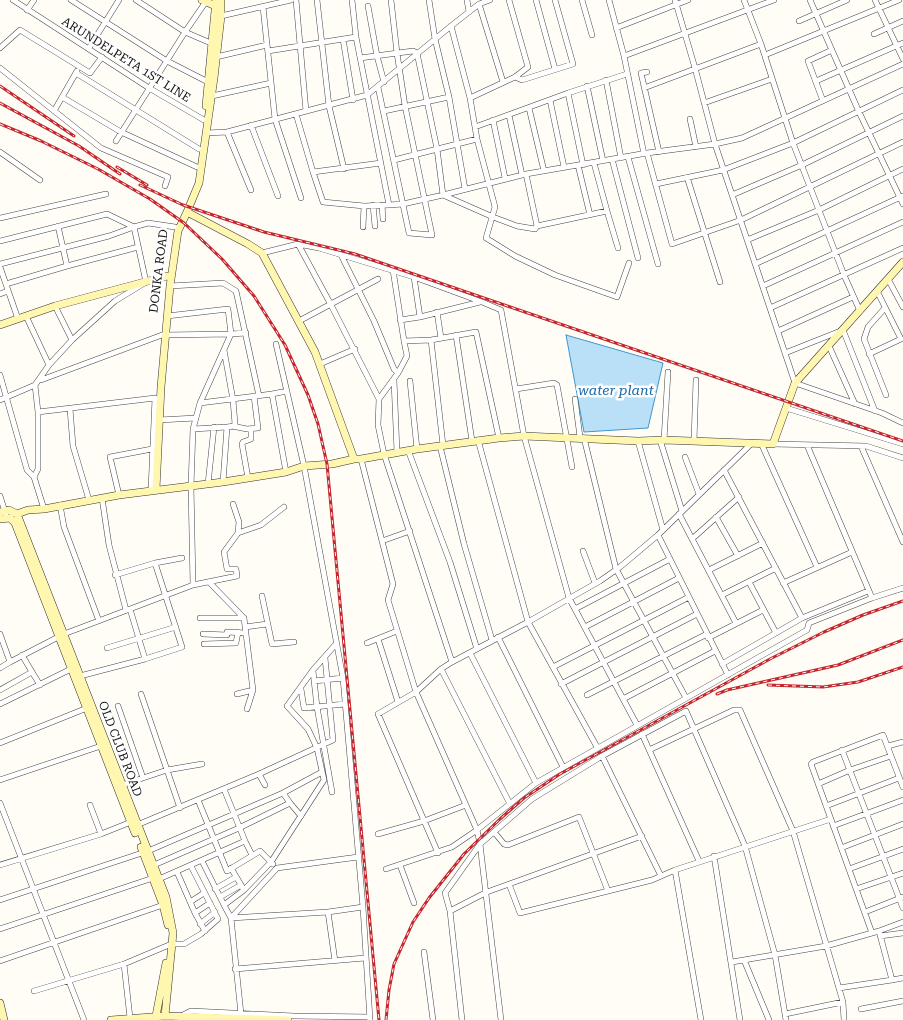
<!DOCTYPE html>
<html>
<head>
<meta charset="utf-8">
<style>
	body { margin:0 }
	canvas { display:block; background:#fffdf5 }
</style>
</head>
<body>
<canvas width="903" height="1020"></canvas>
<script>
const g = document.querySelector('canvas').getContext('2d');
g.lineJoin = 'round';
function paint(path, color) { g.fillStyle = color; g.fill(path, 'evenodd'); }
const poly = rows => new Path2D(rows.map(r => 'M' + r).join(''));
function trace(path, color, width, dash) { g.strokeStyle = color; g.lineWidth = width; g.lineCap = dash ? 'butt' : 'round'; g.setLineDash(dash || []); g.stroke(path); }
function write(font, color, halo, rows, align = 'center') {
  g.font = font + ' "Roboto Serif",serif'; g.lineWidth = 5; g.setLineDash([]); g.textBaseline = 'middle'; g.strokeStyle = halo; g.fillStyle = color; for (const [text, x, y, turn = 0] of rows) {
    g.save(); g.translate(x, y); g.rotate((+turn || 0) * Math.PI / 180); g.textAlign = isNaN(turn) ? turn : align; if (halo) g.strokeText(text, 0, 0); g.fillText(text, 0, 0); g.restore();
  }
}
const water = poly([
	[566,335,663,363,648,428,584,432,566,335]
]);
const street = poly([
	[13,0,149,88,204,120],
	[71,0,167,61,208,82],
	[136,0,185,32,213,44],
	[296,0,306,111],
	[317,0,329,106,344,169],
	[352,0,356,37],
	[429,0,435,39,449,97,465,189],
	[467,0,469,12],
	[536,0,555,69],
	[582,0,592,35],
	[609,0,624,56,644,154],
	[675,0,695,68,715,144,795,383,882,413,903,423],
	[744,0,761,44,793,143,844,275,860,311],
	[810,0,859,112,903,204],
	[875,0,903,59],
	[479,4,503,82],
	[368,6,377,56,384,82],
	[263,7,275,119,301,198],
	[27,10,34,0],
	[221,16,291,0],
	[799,21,847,0],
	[451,26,470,98,477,139,495,207,486,238,515,256,555,275,617,297,629,263],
	[616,28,688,0],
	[874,34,903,21],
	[0,48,20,30,90,73,102,57],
	[89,48,119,0],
	[268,51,343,39],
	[765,55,899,0],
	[624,56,774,0],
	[216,57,267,45],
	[360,58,413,51,417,53,437,149,443,195,526,174,647,153,715,144,742,138,903,64],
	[0,68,101,148,168,177,165,186],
	[647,72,641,73,659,152],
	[76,73,199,149],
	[515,77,522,80,573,64,555,0],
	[606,80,621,158],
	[816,81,903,43],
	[587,86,603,161],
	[378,87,409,233,432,235,405,106,397,53,391,0],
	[644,88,761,44],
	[568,93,583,165],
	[212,96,271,83],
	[62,97,121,132,197,167],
	[470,98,515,77,528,67,509,0],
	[550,100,564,167],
	[823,101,808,61,832,50],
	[704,103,772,79],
	[529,108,544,171],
	[54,111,77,71],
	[384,111,449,97],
	[296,114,313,172,381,163],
	[509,115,522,175],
	[690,119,696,147],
	[493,120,505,178],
	[251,125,278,196],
	[475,127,568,93,627,74],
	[227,132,251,190],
	[207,133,227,132,367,95,451,26,479,4,490,0],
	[116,141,185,32,207,0],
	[0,152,40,180],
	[647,153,672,244,741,220,903,142],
	[628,157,658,264],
	[612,159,638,258],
	[394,160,477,139],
	[594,163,607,211,618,248],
	[578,165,590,215],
	[313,172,323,202,364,206,389,205,356,37,343,39,353,100],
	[687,177,720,282],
	[656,184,723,170,793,143,903,90],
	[732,195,802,165,903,116],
	[373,205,375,226],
	[382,205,383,219],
	[389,205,403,204,443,195,493,217,517,226,535,229,537,226,526,174],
	[0,218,106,194],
	[537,226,607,211],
	[363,227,364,206],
	[747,240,819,210,903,169],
	[0,241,107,214,134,227,109,236,0,264],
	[298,244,330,303,379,399],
	[262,253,298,244,319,248,414,277,482,302,501,310,524,436,569,598,637,725],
	[340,253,374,321,394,369,398,373],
	[755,264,903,196],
	[67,266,138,247],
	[0,267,18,319],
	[393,270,404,341],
	[414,277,420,317],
	[888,279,903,307],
	[6,284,67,266,58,226],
	[170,286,223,283,236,291,259,396],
	[763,286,903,222],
	[0,294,8,291],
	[55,306,72,340],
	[770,308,903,248],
	[885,308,868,327,864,339,886,395],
	[437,312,441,338],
	[26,316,49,365],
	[400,320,420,317,480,302],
	[299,321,378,279],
	[778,331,853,297],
	[165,335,231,334,228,309,167,316],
	[456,335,472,441],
	[431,340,443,445],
	[276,344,304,466,343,678,363,907,370,1020],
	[829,346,855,404],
	[224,350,233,400,235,424,234,426,227,427],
	[785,353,843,330,875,411],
	[869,354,901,339,877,291],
	[320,364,355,349],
	[0,375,27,470,34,477,44,509],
	[41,380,162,335],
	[394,380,397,452],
	[410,381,417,449],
	[35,385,38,412,155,398,151,490],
	[516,389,554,383,557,385,572,467],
	[575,399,580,437],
	[0,400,35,385,49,365,72,340,115,301,146,282,134,227,148,223,175,227],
	[200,403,272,394],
	[786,408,903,444],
	[70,409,73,446,89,500],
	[159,420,196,418],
	[232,426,247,429,258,428,254,396],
	[193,429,227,427,223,482],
	[584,438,616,569,686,698],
	[478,440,528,622,597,747],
	[660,440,682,511],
	[664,440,668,372],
	[638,441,663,530],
	[694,441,696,380],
	[761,443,817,567],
	[773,444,866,446,903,458],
	[807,445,872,598],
	[440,446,464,544,492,640],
	[861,446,903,542],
	[408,450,450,562,477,649],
	[685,457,699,494],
	[361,459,393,584,388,600,416,692,477,830,480,844,501,1020],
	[724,470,802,618],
	[286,472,272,394,287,391],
	[34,477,38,469,38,412],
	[248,478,242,444,243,442,251,439,251,429],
	[208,484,214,427],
	[119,495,110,457,152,449],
	[0,496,7,518],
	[102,498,109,545,126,610],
	[233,504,239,522,238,533],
	[60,505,64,527,99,621],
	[679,514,736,623],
	[716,517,738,556],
	[658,535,728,675],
	[692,539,739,497],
	[382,541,410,531],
	[583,551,595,583],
	[709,570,763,543],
	[115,575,155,563,182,558],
	[209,582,244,618,253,690,247,709],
	[749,582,776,633],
	[783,583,852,552],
	[193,585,191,486,193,429,200,403,231,334,246,333],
	[722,595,776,568],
	[262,596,272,644,294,642],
	[130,609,145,659],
	[575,609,670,559],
	[200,618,244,618],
	[245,627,267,624],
	[585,627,679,578],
	[0,634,10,662,64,634,130,609,193,585,237,576,236,569,227,569,224,552,238,533,261,525,284,507],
	[203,634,227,635,227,632,245,633],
	[498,637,563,767],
	[708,638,763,610],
	[378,639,398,702],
	[367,643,397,631],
	[204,644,236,643,238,632],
	[107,648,176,627],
	[470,653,536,783],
	[452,662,384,454,378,425,379,399,398,373,407,356,404,341,431,340,476,332,499,438],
	[722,664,802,618,868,591],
	[553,667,689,597],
	[0,668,10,662],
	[441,669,510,804],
	[313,671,317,707,332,792],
	[32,672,40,685],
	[80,676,145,659,182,647,155,563],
	[314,681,343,678],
	[561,684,697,614],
	[301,689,304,708,345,704],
	[0,690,32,672,22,655],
	[141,694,180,808],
	[237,694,253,690],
	[587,695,707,634],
	[623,699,715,651],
	[0,704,71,669],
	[118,706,143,778],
	[642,734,699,861],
	[0,743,87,708],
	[888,746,903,742],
	[649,750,734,710,740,710,793,831,843,1002,844,1020],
	[842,750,903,908],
	[602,756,661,876],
	[259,774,265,785],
	[0,780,101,746],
	[818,784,850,770,891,756],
	[122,785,167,770,202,764],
	[224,789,245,841],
	[198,800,227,871,260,851,273,864],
	[0,803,84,1020],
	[290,803,301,816],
	[90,805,101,834],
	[826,806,899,778],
	[137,825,259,774,333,740,325,658],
	[833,826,903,800],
	[494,832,504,844,508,845,579,817,608,891],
	[378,834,424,821,466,805],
	[841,848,903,824],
	[438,853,378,714,416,692,441,669,452,662,528,622,600,581,620,567,658,535,752,443],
	[714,856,740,1020],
	[202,861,224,905,244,890,271,862,324,780,317,748,308,729,287,706,313,670,336,644],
	[0,865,101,834,131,822],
	[154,865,239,828,290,803,283,793],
	[400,865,414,903],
	[231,868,244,890],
	[386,869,452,847,477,830,536,783,807,630,809,623,872,598,903,588],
	[849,869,903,849],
	[177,872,195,913,205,931],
	[159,879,245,841,252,855],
	[509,884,520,913,652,880,675,870],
	[215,889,236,877],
	[856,889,903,873],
	[220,897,241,885],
	[0,900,148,851,283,793,322,772],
	[190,902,204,893],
	[224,905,231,918,328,912,363,907],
	[450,911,487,892,642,836],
	[328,912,335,961],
	[865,912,903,897],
	[195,913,210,903],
	[200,924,215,912],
	[0,929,153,878],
	[879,931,892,980,903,978],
	[872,933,811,764,813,762,883,735,903,787],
	[880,936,903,933],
	[173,944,184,944,201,934,218,919,191,866],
	[424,952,433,1020],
	[744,960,769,1020],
	[0,961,163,905],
	[732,962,826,946,879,931,903,922],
	[124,964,130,1018],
	[235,969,365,958],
	[839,988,892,980],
	[34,991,124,964,169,945],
	[861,1009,903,1001],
	[241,1014,231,918,277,868,358,857],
	[785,1014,843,1002],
	[181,1016,191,1011,294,1016,370,1017],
	[462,1020,450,911,445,893,480,844,532,799,602,756,686,711,745,846,775,955,786,1020],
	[701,1020,675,870,831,819]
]);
const secondary = poly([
	[202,0,218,7],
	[206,106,216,0],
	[187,212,248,244,262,253,315,352,354,459],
	[0,325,55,306,167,276],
	[156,489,161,387,170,286,178,231,187,212,199,183,214,78,221,16,221,0],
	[0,512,9,510,17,514,166,897,173,933,165,1016],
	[17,514,28,510,44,509,119,495,223,482,286,472,304,466,332,464,354,459,361,459,417,449,499,438,524,436,638,441,664,440,773,444,795,383,903,262],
	[0,519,10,518,15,523,135,833],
	[141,847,163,905,168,925],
	[0,1003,4,1020],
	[156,1016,166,963],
	[111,1020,165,1016,288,1020]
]);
const rail = poly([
	[0,86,74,136],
	[0,103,79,146,120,174],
	[0,124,41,141,98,169,150,199,184,223,222,259,254,296,285,345,308,395,318,424,327,464,379,1020],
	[117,167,147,185],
	[140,185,183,205,264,232,355,254,903,441],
	[768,685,823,687,858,682,903,667],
	[717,694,727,690,838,665,903,640],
	[386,1020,389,990,394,964,413,922,429,898,464,854,500,819,524,798,560,774,770,659,824,632,863,615,903,601]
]);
const streetNames = [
	["ARUNDELPETA 1ST LINE",126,60,32],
	["DONKA ROAD",159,271,-83],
	["OLD CLUB ROAD",120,749,69]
];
const waterNames = [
	["water plant",616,391]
];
paint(water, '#b9e0f7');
trace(water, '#3f96cf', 1);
trace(street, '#444', 6);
trace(secondary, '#333', 8);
trace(street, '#fff', 5);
trace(secondary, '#fff6b0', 7);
trace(rail, '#c4262e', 3);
trace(rail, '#fff', 1, [4]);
write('12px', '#111', '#fff', streetNames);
write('italic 14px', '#1768a6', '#fff', waterNames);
</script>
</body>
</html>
